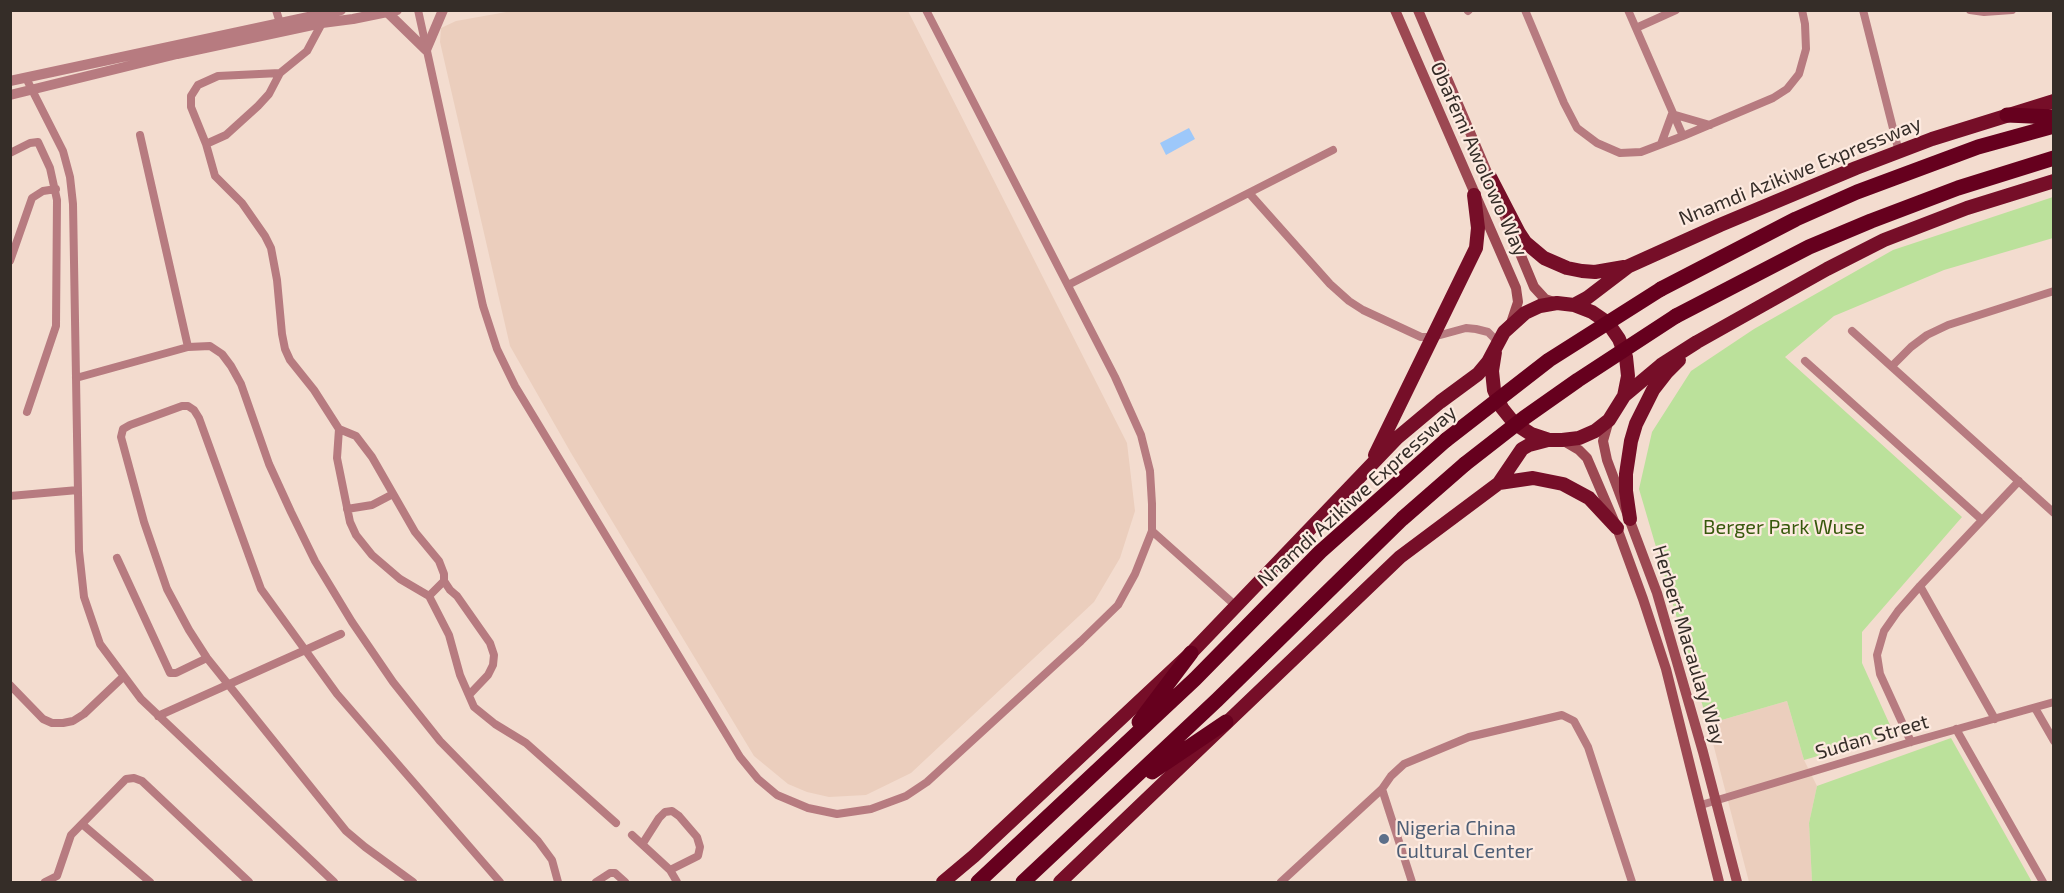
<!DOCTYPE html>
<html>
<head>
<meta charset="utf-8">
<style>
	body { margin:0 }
	#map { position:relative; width:2064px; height:893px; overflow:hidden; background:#f3dccf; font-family:"Exo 2",sans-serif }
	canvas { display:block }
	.frame { position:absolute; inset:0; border:12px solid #352d28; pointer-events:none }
</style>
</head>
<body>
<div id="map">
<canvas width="2064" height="893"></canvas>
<div class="frame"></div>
</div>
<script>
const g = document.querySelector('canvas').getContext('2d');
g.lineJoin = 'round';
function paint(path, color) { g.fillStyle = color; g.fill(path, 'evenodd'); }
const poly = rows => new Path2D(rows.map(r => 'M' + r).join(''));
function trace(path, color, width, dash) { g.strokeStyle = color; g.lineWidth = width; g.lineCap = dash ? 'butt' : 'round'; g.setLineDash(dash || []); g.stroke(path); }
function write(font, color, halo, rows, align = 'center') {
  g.font = font + ' "Exo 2",sans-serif'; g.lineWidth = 4.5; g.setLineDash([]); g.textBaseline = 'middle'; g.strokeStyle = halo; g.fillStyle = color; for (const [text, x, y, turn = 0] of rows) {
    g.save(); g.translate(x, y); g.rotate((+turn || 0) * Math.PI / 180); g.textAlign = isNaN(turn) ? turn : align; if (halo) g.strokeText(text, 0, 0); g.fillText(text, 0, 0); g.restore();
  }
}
const built = poly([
	[512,11,908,11,1127,443,1135,511,1120,558,1094,602,911,773,866,795,829,797,807,792,788,784,754,756,571,453,510,346,440,42,441,28,456,21],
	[1787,701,1804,760,1817,786,1809,823,1812,882,1749,882,1708,724]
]);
const green = poly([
	[2053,197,2053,238,1944,270,1834,316,1785,357,1962,517,1862,632,1862,663,1894,734,1804,760,1787,701,1708,724,1639,489,1652,432,1691,371,1754,329,1893,250],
	[1951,738,2032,882,1812,882,1809,823,1817,786]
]);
const water = poly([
	[1189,128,1195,139,1166,155,1160,143]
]);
const minor = poly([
	[276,10,281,26],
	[418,10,483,306,497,349,515,386,740,757,758,779,777,795,808,808,837,814,871,809,906,796,927,782,1081,641,1118,605,1135,574,1152,531,1152,504,1150,471,1141,435,1115,377,926,10],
	[1525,10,1564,103,1577,128,1597,143,1620,153,1641,152,1683,136,1773,98,1787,89,1799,74,1806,49,1805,24,1802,10],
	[1628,10,1683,136],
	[1863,10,1899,152],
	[1970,10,1984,12,2012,10],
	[1468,11,1469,10],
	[322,23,307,51,280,73,269,94,258,106,226,135,206,144,215,176,242,203,265,236,271,248,277,280,282,334,285,349,290,360,314,390,339,429,356,436,372,457,415,532,439,561,444,574,444,581,429,596],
	[1636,28,1676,10],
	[26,78,63,151,70,177,73,204,79,551,84,597,100,644,141,699,334,882],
	[140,135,188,347],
	[206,144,191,107,191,96,198,85,218,76,280,73],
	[1661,144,1672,114,1710,125],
	[10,153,30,143,38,142,50,168,57,200,56,326,27,412],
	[1249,193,1330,284,1349,301,1363,310,1421,337,1433,337,1466,328,1476,329,1488,332,1498,342],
	[10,261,32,198,43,191,56,189],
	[1068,285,1333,150],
	[1852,331,2054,513],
	[1805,361,1981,519],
	[1892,366,1911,347,1927,335,1948,325,2054,291],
	[76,378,188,347,210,346,222,354,231,366,241,384,269,464,291,512,315,561,352,622,393,682,440,741,538,841,552,860,558,882],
	[339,429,337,458,350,522,356,535,372,555,400,579,429,596,449,635,460,675,474,707,495,724,526,743,616,823],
	[10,496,78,490],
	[347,509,372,505,393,494],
	[1152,531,1236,606],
	[117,558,170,673,176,673,207,658],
	[444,581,450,590,457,596,490,643,494,655,493,665,488,675,469,695],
	[1920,586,1995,719],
	[10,685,43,719,52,723,63,723,73,721,84,714,124,676],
	[2035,708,2054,741],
	[158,716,341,634],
	[1956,729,2043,882],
	[1911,742,1880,674,1877,655,1884,631,1898,611,1920,586,2019,481],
	[1382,789,1412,882],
	[1701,805,1911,742,2054,702],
	[82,824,150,882],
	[632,835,670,870,677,882],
	[643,843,659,818,665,812,672,811,679,816,697,837,700,847,698,856,670,870],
	[45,882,57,876,71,835,126,779,134,778,142,781,249,882],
	[413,882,365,847,346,831,207,658,189,630,167,589,144,522,121,437,123,429,130,425,182,406,188,406,194,410,199,418,261,589,337,694,500,882],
	[596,882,610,873,615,873,625,882],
	[1281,882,1382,789,1391,776,1404,764,1469,737,1562,715,1574,721,1588,747,1632,882]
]);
const tertiary = poly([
	[387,12,426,50,443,10],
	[10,81,341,10],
	[10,95,177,54,322,23,353,19,397,10]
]);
const secondary = poly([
	[1395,10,1516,288,1518,302,1511,323],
	[1418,10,1492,184],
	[1502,210,1534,287,1545,299,1557,303],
	[1609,420,1603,441,1607,460,1657,593,1703,752,1737,882],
	[1562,440,1579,450,1587,458,1617,528,1643,599,1666,669,1719,882]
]);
const trunk = poly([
	[1490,177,1519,233,1525,242,1544,258,1567,268,1582,271,1595,272,1624,267],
	[1574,305,1587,298,1629,266,1720,225,1856,168,1932,139,2054,101],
	[1624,396,1661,365,1697,342,1827,269,1884,240,1967,208,2054,181],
	[1375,455,1476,248,1478,228,1474,195],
	[1499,483,1533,478,1563,484,1589,498,1617,528],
	[1630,519,1626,491,1626,474,1631,441,1636,424,1653,390,1667,372,1679,360],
	[943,882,974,856,1191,653,1397,438,1440,402,1478,374,1488,362,1504,332,1525,313,1540,306,1557,303,1574,305,1592,312,1608,323,1619,339,1626,357,1628,376,1624,396,1609,420,1595,431,1579,438,1562,440,1549,440,1531,434,1514,423,1502,408,1494,390,1492,371,1495,352],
	[1060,882,1400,557,1499,483,1522,449,1529,445,1548,440]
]);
const motorway = poly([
	[2007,115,2054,117],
	[1661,289,1796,219,1857,192,1978,147,2054,126],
	[1676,316,1809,247,1871,221,1958,188,2054,158],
	[1139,722,1191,653],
	[1152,772,1226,722],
	[978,882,1195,679,1320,552,1446,440],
	[1023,882,1217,700,1402,519,1465,464]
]);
const motorwayBridge = poly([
	[1446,440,1549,360,1661,289],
	[1465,464,1524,418,1578,380,1676,316]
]);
const markers = [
	[1384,839,6,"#5c6f8a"]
];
const streetNames = [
	["Obafemi Awolowo Way",1479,159,66],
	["Nnamdi Azikiwe Expressway",1800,171,-22],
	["Nnamdi Azikiwe Expressway",1357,496,-42],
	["Herbert Macaulay Way",1689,645,73],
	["Sudan Street",1872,737,-16]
];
const parkNames = [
	["Berger Park Wuse",1784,527]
];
const serviceNames = [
	["Nigeria China",1396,828],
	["Cultural Center",1396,851]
];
paint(built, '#ebcebd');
paint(green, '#bbe19b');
paint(water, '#9dc8fa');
trace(minor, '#b77b80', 8);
trace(tertiary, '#b77b80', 10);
trace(secondary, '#9c4852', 10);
trace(trunk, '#760e28', 14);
trace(motorway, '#66001e', 15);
trace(motorwayBridge, '#66001e', 15);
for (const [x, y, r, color] of markers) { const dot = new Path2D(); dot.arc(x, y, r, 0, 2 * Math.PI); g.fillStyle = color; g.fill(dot); trace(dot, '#fdeae0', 2); }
write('20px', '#352d28', '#fdeae0', streetNames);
write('20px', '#37590c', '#fdeae0', parkNames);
write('20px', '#4e5e75', '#fdeae0', serviceNames, 'left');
</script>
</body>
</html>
